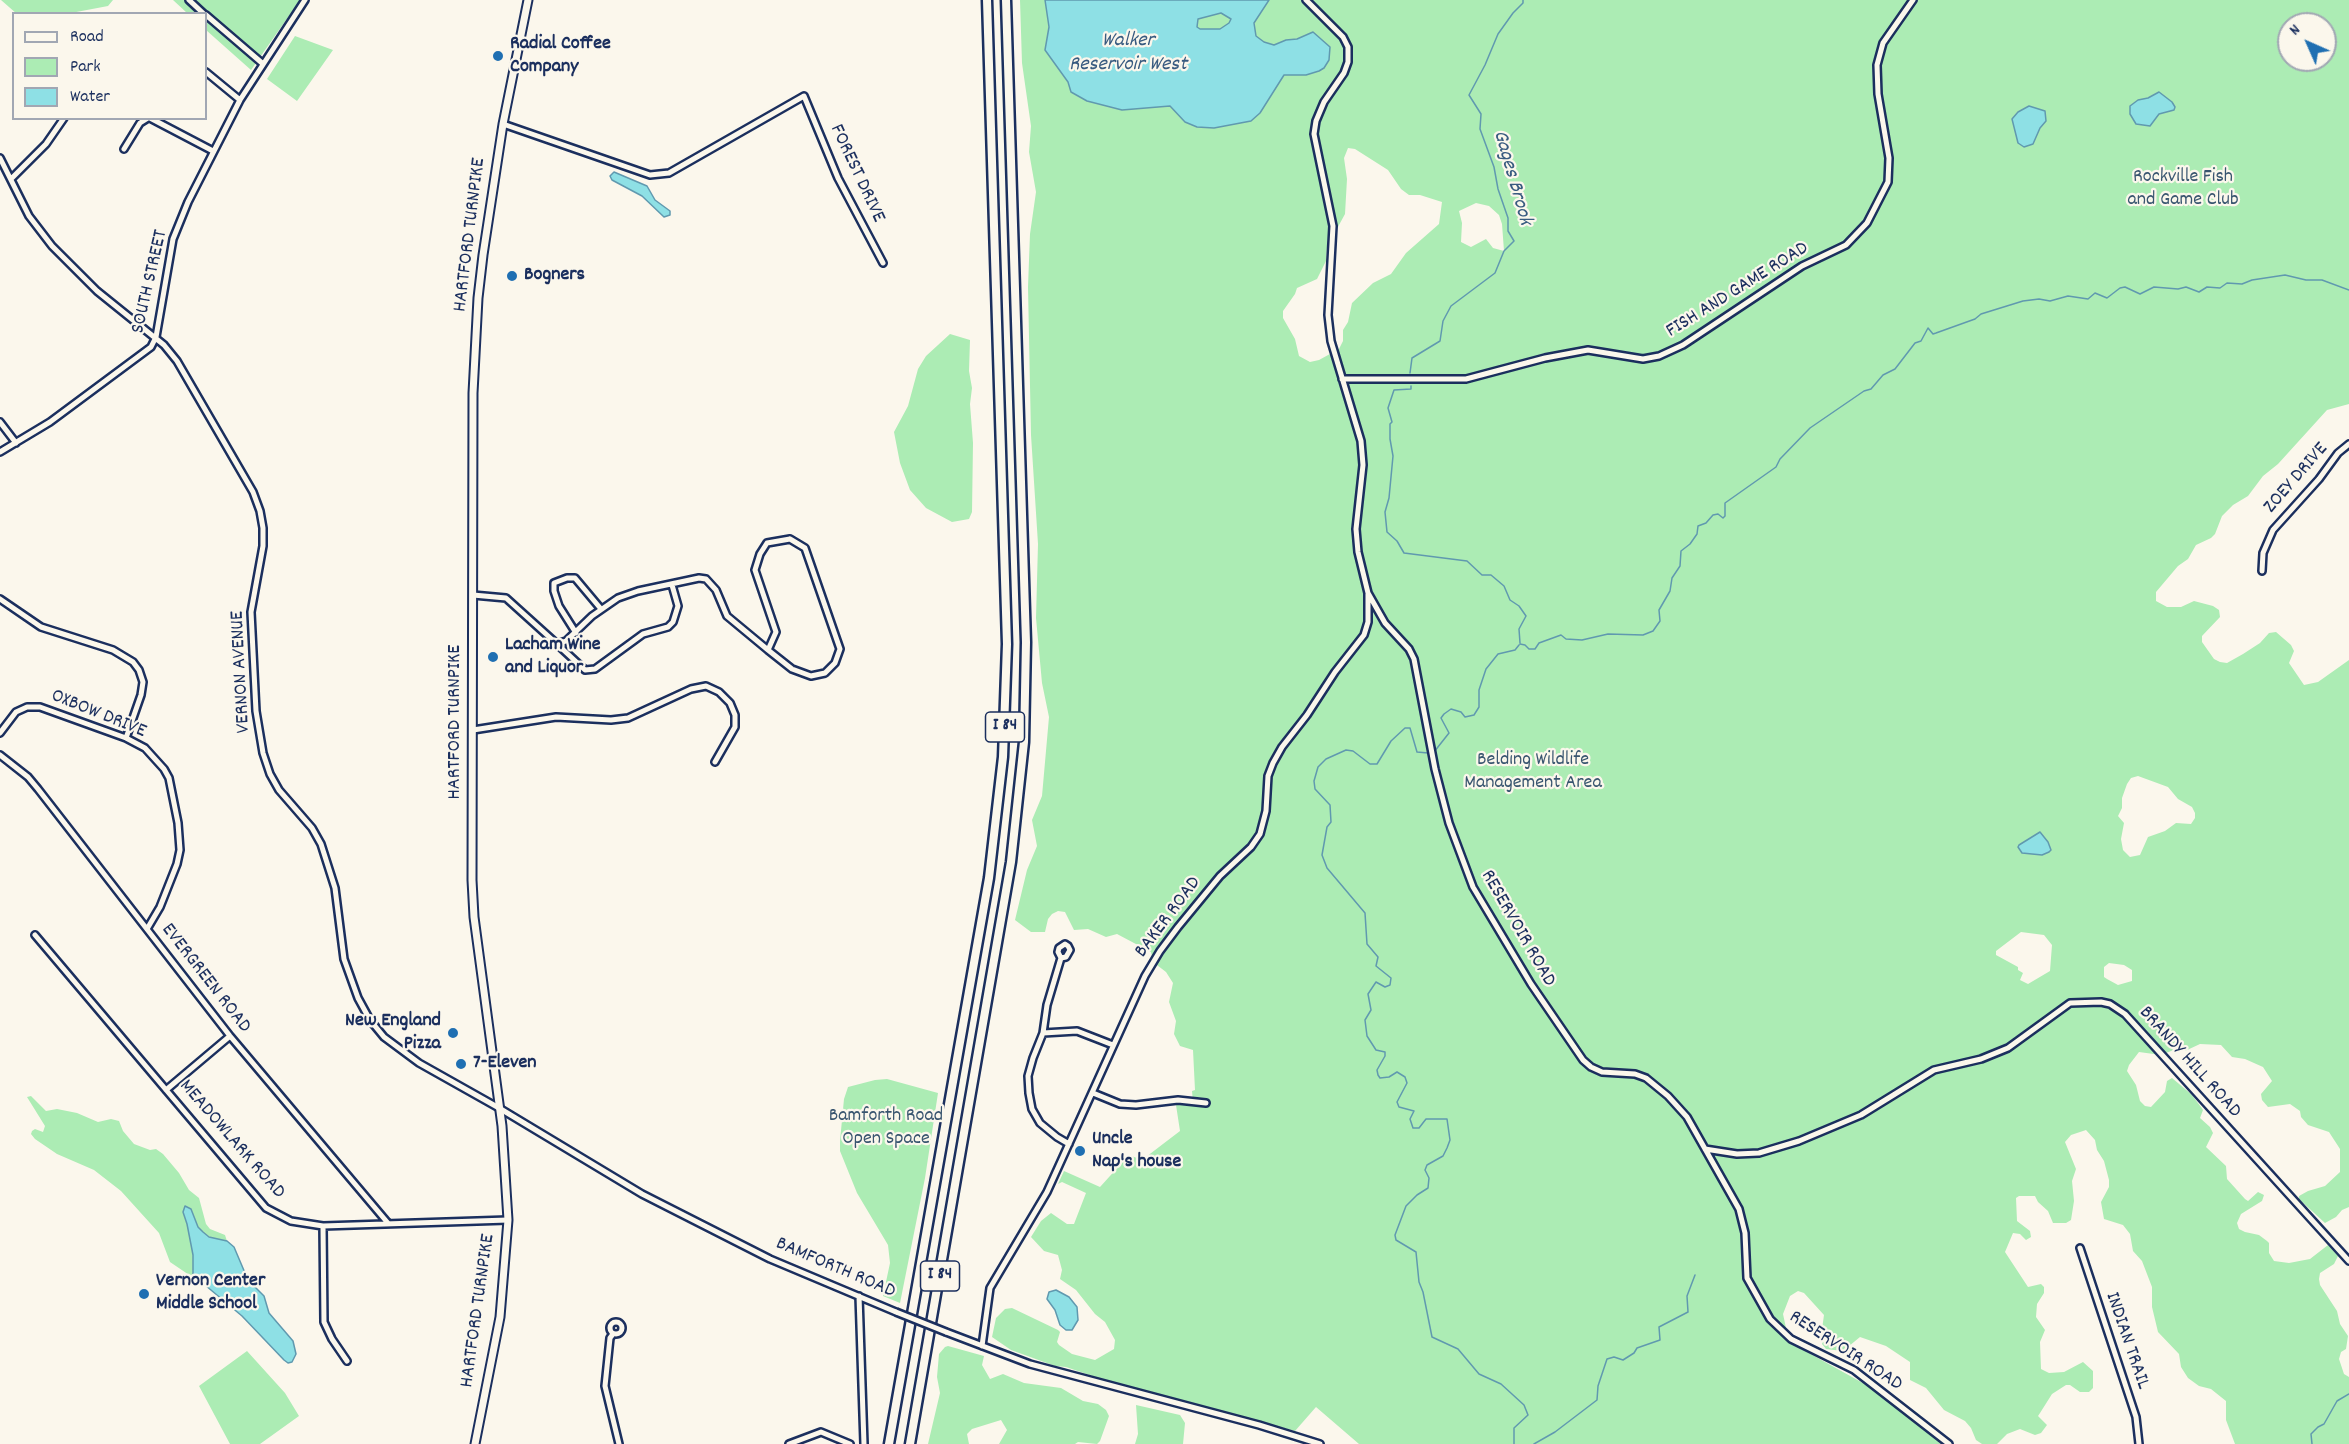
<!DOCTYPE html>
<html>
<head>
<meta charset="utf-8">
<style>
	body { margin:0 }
	#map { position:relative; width:2349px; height:1444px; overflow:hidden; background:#fbf7ec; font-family:Dekko,sans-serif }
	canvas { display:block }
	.legend { position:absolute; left:12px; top:12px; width:195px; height:108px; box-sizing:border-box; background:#fbf7ec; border:2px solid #a1a7b3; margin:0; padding:8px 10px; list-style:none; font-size:18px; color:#1b2f5e }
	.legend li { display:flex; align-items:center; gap:12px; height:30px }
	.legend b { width:30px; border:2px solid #a1a7b3 }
	.north { position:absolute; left:2277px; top:12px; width:60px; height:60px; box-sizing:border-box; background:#fbf7ec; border:2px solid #a1a7b3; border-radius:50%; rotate:315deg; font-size:16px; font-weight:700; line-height:24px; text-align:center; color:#1b2f5e }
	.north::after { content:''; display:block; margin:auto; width:21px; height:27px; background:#1f6fb2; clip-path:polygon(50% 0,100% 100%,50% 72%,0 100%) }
</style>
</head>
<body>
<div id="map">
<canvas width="2349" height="1444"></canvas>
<ul class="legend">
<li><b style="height:8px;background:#fbf7ec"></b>Road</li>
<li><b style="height:16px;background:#acecb4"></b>Park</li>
<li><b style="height:16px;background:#8ee0e5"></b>Water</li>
</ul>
<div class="north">N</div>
</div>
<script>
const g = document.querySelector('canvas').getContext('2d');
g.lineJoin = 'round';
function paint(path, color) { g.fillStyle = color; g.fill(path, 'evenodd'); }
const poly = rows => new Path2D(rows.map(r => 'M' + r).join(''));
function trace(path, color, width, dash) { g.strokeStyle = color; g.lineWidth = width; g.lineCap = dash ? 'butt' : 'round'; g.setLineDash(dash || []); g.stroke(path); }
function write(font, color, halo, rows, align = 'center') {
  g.font = font + ' Dekko,sans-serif'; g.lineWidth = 4.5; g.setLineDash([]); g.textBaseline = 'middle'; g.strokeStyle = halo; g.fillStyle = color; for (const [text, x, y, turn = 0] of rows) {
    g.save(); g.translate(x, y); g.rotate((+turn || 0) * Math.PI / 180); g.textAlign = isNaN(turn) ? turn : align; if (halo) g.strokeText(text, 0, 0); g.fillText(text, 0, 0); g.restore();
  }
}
const green = poly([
	[1,0,113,0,108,6,71,13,17,14],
	[173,0,300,0,251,70,206,30,206,14,187,13],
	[1020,0,2349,0,2349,404,2327,410,2278,464,2263,476,2248,496,2233,505,2222,516,2215,534,2211,538,2196,545,2188,559,2178,566,2156,592,2156,601,2167,607,2181,607,2194,601,2213,606,2219,610,2220,617,2202,636,2202,642,2214,659,2220,662,2227,663,2243,654,2260,643,2269,633,2276,632,2291,645,2294,651,2289,663,2304,685,2318,682,2349,660,2349,1207,2342,1210,2336,1217,2325,1223,2299,1199,2299,1196,2308,1191,2325,1186,2340,1172,2340,1149,2329,1132,2308,1125,2301,1117,2300,1111,2290,1104,2268,1107,2262,1100,2261,1094,2272,1081,2263,1067,2245,1059,2232,1057,2221,1045,2200,1044,2185,1051,2176,1049,2161,1055,2139,1052,2129,1065,2127,1071,2136,1085,2140,1101,2145,1106,2151,1107,2165,1092,2167,1081,2172,1078,2191,1094,2201,1107,2203,1110,2200,1118,2210,1127,2213,1133,2206,1147,2226,1166,2227,1179,2245,1199,2248,1201,2258,1192,2264,1195,2262,1201,2241,1214,2237,1223,2239,1229,2245,1232,2259,1235,2267,1241,2269,1243,2269,1253,2274,1261,2289,1263,2310,1259,2328,1245,2338,1256,2334,1264,2320,1273,2319,1279,2320,1285,2337,1311,2340,1324,2348,1336,2346,1349,2341,1352,2339,1359,2344,1374,2349,1377,2349,1444,2235,1444,2226,1420,2226,1401,2211,1389,2199,1386,2188,1378,2181,1367,2179,1354,2158,1332,2152,1307,2152,1287,2142,1261,2133,1251,2130,1234,2123,1225,2104,1219,2101,1202,2109,1187,2109,1180,2104,1161,2097,1150,2095,1140,2086,1130,2071,1135,2065,1142,2076,1169,2072,1181,2074,1201,2071,1220,2066,1223,2053,1223,2048,1211,2038,1202,2035,1196,2019,1196,2016,1198,2017,1221,2030,1231,2031,1237,2026,1240,2020,1234,2013,1233,2005,1252,2028,1287,2041,1284,2044,1287,2044,1293,2037,1304,2036,1317,2045,1330,2040,1342,2041,1369,2049,1373,2064,1372,2083,1362,2093,1371,2093,1388,2089,1392,2080,1392,2070,1385,2066,1385,2052,1394,2040,1413,2038,1416,2047,1425,2041,1433,2035,1435,2020,1429,2007,1434,1997,1444,1982,1444,1976,1440,1971,1428,1965,1421,1944,1410,1926,1388,1910,1380,1910,1362,1886,1346,1860,1337,1843,1351,1826,1349,1822,1344,1824,1338,1822,1329,1824,1315,1804,1293,1798,1291,1790,1296,1783,1314,1789,1342,1870,1387,1944,1444,1359,1444,1316,1407,1295,1431,1113,1383,1066,1367,1055,1366,1011,1350,992,1337,996,1318,1005,1309,1012,1308,1058,1330,1060,1332,1057,1342,1059,1345,1072,1354,1095,1360,1114,1349,1115,1340,1105,1322,1095,1314,1076,1290,1060,1279,1062,1270,1058,1255,1044,1251,1031,1237,1041,1221,1051,1213,1067,1224,1074,1224,1086,1193,1062,1182,1058,1184,1064,1171,1100,1187,1129,1155,1142,1160,1180,1131,1176,1105,1193,1102,1192,1091,1195,1090,1193,1050,1180,1046,1174,1034,1176,1021,1169,1002,1173,983,1166,972,1153,962,1151,952,1117,934,1106,937,1088,929,1074,930,1065,912,1058,911,1052,914,1048,919,1045,932,1031,932,1015,920,1027,870,1037,846,1032,820,1042,796,1049,717,1042,683,1036,618,1038,544,1031,435,1028,287,1030,234,1036,192,1029,152,1031,126,1022,63],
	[2289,24,2325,24,2325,60,2289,60],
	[1348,148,1355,149,1388,170,1401,189,1409,195,1420,195,1442,202,1439,224,1406,253,1391,274,1373,283,1352,303,1348,322,1343,330,1343,341,1339,349,1319,360,1310,362,1299,356,1295,339,1283,318,1283,311,1295,294,1297,288,1317,279,1326,261,1327,247,1345,214,1347,179,1344,158],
	[1476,203,1489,206,1499,215,1502,224,1504,251,1493,248,1486,239,1471,247,1461,242,1462,223,1459,211],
	[2138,776,2168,787,2178,799,2192,807,2195,813,2195,818,2191,824,2176,823,2165,831,2148,837,2140,855,2130,857,2123,850,2121,839,2124,823,2118,816,2122,808,2122,798,2127,784,2131,778],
	[2021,932,2044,935,2052,945,2050,971,2028,984,2020,980,2023,973,2018,970,2018,967,1996,955,1996,951],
	[2109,963,2124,965,2132,970,2132,981,2118,985,2107,979,2104,977,2104,967],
	[295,36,333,50,297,101,267,79],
	[950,334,970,340,969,371,972,388,970,404,973,443,972,512,969,519,952,522,926,508,910,490,900,463,894,432,908,406,918,369,926,356],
	[887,1079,938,1093,925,1178,900,1303,883,1296,890,1263,888,1245,857,1193,840,1151,840,1141,844,1099,848,1087,875,1080],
	[31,1096,46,1111,57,1109,77,1113,98,1122,111,1119,119,1121,123,1131,134,1144,150,1150,156,1149,163,1154,179,1173,189,1190,199,1198,206,1224,210,1229,225,1235,227,1241,209,1237,203,1233,198,1227,191,1209,183,1212,187,1224,193,1255,193,1275,198,1281,170,1262,159,1233,121,1191,94,1170,57,1154,35,1139,31,1134,32,1131,35,1129,43,1132,45,1126,27,1097],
	[948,1346,984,1356,982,1365,990,1379,1003,1374,1024,1383,1061,1388,1083,1401,1098,1404,1106,1410,1109,1416,1100,1441,1097,1444,1078,1442,1075,1444,999,1444,1007,1430,1001,1420,972,1429,967,1434,969,1444,928,1444,940,1393,937,1377,939,1354,945,1347],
	[247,1351,285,1393,299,1416,260,1444,230,1444,199,1386],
	[1136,1405,1180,1415,1185,1423,1183,1444,1135,1444,1138,1434]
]);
const water = poly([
	[1045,0,1269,0,1254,23,1256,36,1264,42,1274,45,1286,40,1297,39,1313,32,1330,47,1329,60,1324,68,1319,71,1306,75,1284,75,1260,113,1251,121,1214,128,1197,127,1185,122,1170,106,1122,110,1087,101,1071,92,1068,82,1045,50,1049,27,1045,0],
	[1221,13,1231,19,1229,23,1220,29,1200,29,1197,27,1198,19,1221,13],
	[2159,92,2172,102,2175,107,2174,110,2159,114,2150,126,2136,124,2130,114,2130,106,2138,100,2148,98,2159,92],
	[2029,106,2045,111,2046,121,2040,128,2033,144,2024,147,2018,143,2012,119,2018,112,2029,106],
	[614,172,647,186,655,200,670,211,670,215,664,217,642,196,612,180,610,176,614,172],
	[2040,832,2048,842,2051,850,2049,852,2042,855,2022,853,2018,847,2019,845,2040,832],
	[185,1206,191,1209,198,1227,203,1232,209,1237,227,1241,234,1247,248,1280,264,1296,269,1313,293,1341,296,1354,292,1362,288,1363,284,1360,242,1316,193,1275,193,1255,187,1224,183,1212,185,1206],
	[1056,1290,1069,1297,1077,1307,1078,1320,1072,1330,1066,1330,1060,1325,1055,1310,1047,1299,1049,1292,1056,1290]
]);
const stream = poly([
	[1410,373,1412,358,1440,341,1443,321,1451,306,1495,273,1504,251,1514,241,1508,231,1508,218,1498,189,1494,167,1480,129,1481,114,1469,95,1485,65,1498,34,1513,13,1523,3,1523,0],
	[1411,386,1411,389,1394,390,1388,408,1392,422,1390,424,1390,439,1393,456,1389,498,1385,512,1387,532,1397,541,1404,553,1467,561,1482,575,1491,575,1504,586,1510,600,1519,606,1526,616,1519,629,1520,643],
	[1520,644,1525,645,1529,649,1535,649,1539,643,1561,635,1566,639,1582,640,1608,634,1643,635,1653,631,1660,621,1659,610,1670,591,1672,578,1680,566,1681,551,1690,544,1697,534,1698,526,1706,523,1713,515,1718,514,1723,518,1725,516,1725,503,1776,467,1780,459,1810,428,1864,391,1871,389,1883,375,1895,369,1915,343,1921,341,1928,328,1933,334,1936,333,1975,319,1981,314,2023,301,2039,299,2050,301,2068,296,2088,299,2095,293,2107,298,2120,288,2125,287,2140,294,2154,287,2178,289,2186,287,2199,292,2207,287,2220,288,2227,283,2242,284,2252,280,2285,275,2306,280,2322,280,2349,290],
	[1434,752,1449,733,1441,718,1444,714,1451,709,1461,712,1465,717,1474,715,1479,707,1479,690,1486,669,1498,654,1515,650,1519,645],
	[1428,753,1417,752,1410,728,1405,728,1391,741,1377,764,1370,764,1353,751,1346,750,1326,759,1318,767,1314,781,1315,789,1330,805,1331,822,1327,827,1322,855,1327,868,1365,913,1367,944,1378,957,1376,966,1391,978,1390,985,1385,987,1376,982,1368,994,1371,1010,1365,1020,1367,1036,1376,1050,1385,1052,1385,1056,1377,1070,1378,1075,1380,1078,1389,1077,1397,1072,1405,1077,1407,1083,1397,1102,1399,1107,1414,1111,1410,1119,1413,1128,1419,1128,1426,1119,1447,1119,1450,1140,1447,1148,1443,1156,1427,1165,1425,1170,1429,1178,1428,1188,1417,1195,1406,1206,1395,1235,1396,1240,1416,1252,1419,1282,1423,1292,1432,1337,1458,1349,1479,1374,1501,1384,1524,1405,1528,1415,1514,1428,1514,1444],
	[1534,1444,1555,1432,1597,1400,1598,1386,1607,1359,1614,1357,1623,1360,1634,1353,1637,1348,1660,1340,1659,1327,1688,1312,1687,1296,1695,1275],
	[2312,1444,2311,1434,2318,1427,2324,1424,2337,1401,2349,1394]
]);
const minor = poly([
	[189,0,204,14],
	[1306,0,1343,37,1348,47,1348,62,1344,73,1324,102,1316,121,1314,134,1333,226,1328,315,1331,341,1361,441,1363,465,1356,529,1358,552,1368,593,1385,623,1409,649,1414,659,1435,769,1449,823,1473,887,1531,984,1583,1060,1591,1067,1602,1072,1635,1074,1646,1078,1668,1096,1687,1117,1739,1209,1745,1233,1747,1278,1770,1319,1791,1339,1854,1370,1949,1444],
	[206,15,262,63],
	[206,72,240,100],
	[150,118,213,151],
	[503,124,650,175,669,173,804,96,838,178,883,263],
	[124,149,140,123,148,118],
	[0,158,29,216,52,246,97,291,164,345,177,361,253,492,260,511,263,528,263,546,251,612,256,711,263,753,270,774,279,790,312,828,321,844,335,888,344,959,358,998,370,1020,384,1037,419,1063,499,1108,642,1194,770,1259,896,1312],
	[11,179,46,144,64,118],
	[1342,379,1466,379,1545,358,1588,350,1643,359,1659,356,1683,345,1802,266,1846,245,1867,223,1888,182,1889,158,1878,94,1877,65,1883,43,1913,0],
	[0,422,16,443],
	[0,452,50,422,151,347,156,337,173,239,188,202,240,100,305,0],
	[790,539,805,548,840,649,835,663,825,673,811,676,792,669,768,650,776,632,755,570,760,554,767,543,790,539],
	[2262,571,2263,553,2273,530,2319,479,2338,453,2349,444],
	[473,595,506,598,557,644,566,641,592,616,618,598,638,591,699,578,706,579,716,590,727,616,768,650],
	[0,599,41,627,113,650,133,662,139,670,143,682,141,695,126,738],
	[576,633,559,606,554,591,554,583,567,578,575,578,601,609],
	[557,644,585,670,595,669,643,634,668,627,673,622,678,606,672,585],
	[473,730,556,717,611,720,628,718,691,689,706,686,719,692,730,703,735,715,735,727,715,762],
	[0,733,16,712,27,707,40,707,126,738,145,748,164,769,169,778,178,823,180,850,177,864,160,907,147,929],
	[0,755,28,777,38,789,230,1036,387,1222],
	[35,935,266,1208,291,1221,323,1226,508,1220],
	[1061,958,1058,952,1059,948,1065,944,1068,946,1070,950,1066,957,1061,958,1047,1005,1043,1033,1033,1058,1028,1076,1029,1093,1032,1109,1040,1123,1057,1137,1069,1144],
	[1043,1033,1077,1031,1113,1045],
	[166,1090,230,1036],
	[1093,1093,1120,1104,1136,1105,1178,1100,1206,1103],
	[1705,1149,1737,1154,1759,1153,1799,1141,1861,1115,1934,1070,1981,1059,2008,1048,2070,1003,2101,1002,2110,1004,2125,1014,2349,1261],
	[323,1226,324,1322,332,1339,347,1361],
	[2080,1248,2136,1417,2139,1444],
	[859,1296,864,1444],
	'610 1328a6 6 0 1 1 12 0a6 6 0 1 1-12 0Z',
	[946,1332,1030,1364,1259,1425,1320,1444],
	[613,1334,610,1338,605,1386,619,1444],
	[982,1346,990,1288,1047,1192,1145,976,1160,951,1178,927,1220,876,1251,847,1260,834,1266,811,1268,776,1273,763,1282,747,1307,715,1335,672,1364,635,1368,622,1368,594],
	[789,1444,821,1432,850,1444]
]);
const major = poly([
	[475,1444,500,1317,508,1220,502,1126,474,917,472,880,473,393,478,298,483,255,503,124,528,0]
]);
const highway = poly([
	[889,1444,989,878,1003,757,1007,644,987,0],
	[910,1444,1011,862,1024,742,1026,642,1006,0]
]);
const minorBridge = poly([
	[896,1312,946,1332]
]);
const markers = [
	[498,56,6,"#1f6fb2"],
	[512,276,6,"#1f6fb2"],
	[493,657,6,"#1f6fb2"],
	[453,1033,6,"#1f6fb2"],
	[461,1064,6,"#1f6fb2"],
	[1080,1151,6,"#1f6fb2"],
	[144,1294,6,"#1f6fb2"]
];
const shields = [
	[1005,727,39],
	[940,1276,39]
];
const shieldNames = [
	["I 84",1005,727],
	["I 84",940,1276]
];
const poiNames = [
	["Radial Coffee",510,45],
	["Company",510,68],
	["Bogners",524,276],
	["Lacham Wine",505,646],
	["and Liquor",505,669],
	["New England",441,1022,"right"],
	["Pizza",441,1045,"right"],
	["7-Eleven",473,1064],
	["Uncle",1092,1140],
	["Nap's house",1092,1163],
	["Vernon Center",156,1282],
	["Middle School",156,1305]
];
const streetNames = [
	["FOREST DRIVE",856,174,65],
	["HARTFORD TURNPIKE",471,235,-83],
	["SOUTH STREET",151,282,-77],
	["FISH AND GAME ROAD",1738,291,-32],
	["ZOEY DRIVE",2297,479,-49],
	["VERNON AVENUE",242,672,-93],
	["OXBOW DRIVE",98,715,22],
	["HARTFORD TURNPIKE",456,722,-90],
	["BAKER ROAD",1169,918,-53],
	["RESERVOIR ROAD",1517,929,60],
	["EVERGREEN ROAD",205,979,52],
	["BRANDY HILL ROAD",2189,1063,48],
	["MEADOWLARK ROAD",231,1140,49],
	["BAMFORTH ROAD",835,1269,23],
	["HARTFORD TURNPIKE",479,1311,-82],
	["INDIAN TRAIL",2126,1341,71],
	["RESERVOIR ROAD",1845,1352,33]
];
const parkNames = [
	["Rockville Fish",2183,178],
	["and Game Club",2183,201],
	["Belding Wildlife",1533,761],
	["Management Area",1533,784],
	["Bamforth Road",886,1117],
	["Open Space",886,1140]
];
const waterNames = [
	["Walker",1128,42],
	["Reservoir West",1128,66],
	["Gages Brook",1511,178,74]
];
paint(green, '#acecb4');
paint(water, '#8ee0e5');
trace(water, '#6099af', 1.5);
trace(stream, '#6099af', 1.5);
trace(minor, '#1b2f5e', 10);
trace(major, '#1b2f5e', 11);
trace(highway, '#1b2f5e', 13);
trace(minor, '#fbf7ec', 5);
trace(major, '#fbf7ec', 7);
trace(highway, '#fbf7ec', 8);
trace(minorBridge, '#1b2f5e', 10, []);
trace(minorBridge, '#fbf7ec', 5);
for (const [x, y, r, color] of markers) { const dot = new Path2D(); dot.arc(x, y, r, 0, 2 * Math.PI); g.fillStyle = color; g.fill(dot); trace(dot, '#fbf7ec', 2); }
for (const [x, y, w] of shields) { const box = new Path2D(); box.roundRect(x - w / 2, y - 15, w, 30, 4.5); g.fillStyle = '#fbf7ec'; g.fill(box); trace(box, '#1b2f5e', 1.5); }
write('bold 18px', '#1b2f5e', null, shieldNames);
write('bold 20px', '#1b2f5e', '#fbf7ec', poiNames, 'left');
write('20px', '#1b2f5e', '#fbf7ec', streetNames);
write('20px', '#38556f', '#fbf7ec', parkNames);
write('italic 21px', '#385b80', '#fbf7ec', waterNames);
</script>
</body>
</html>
